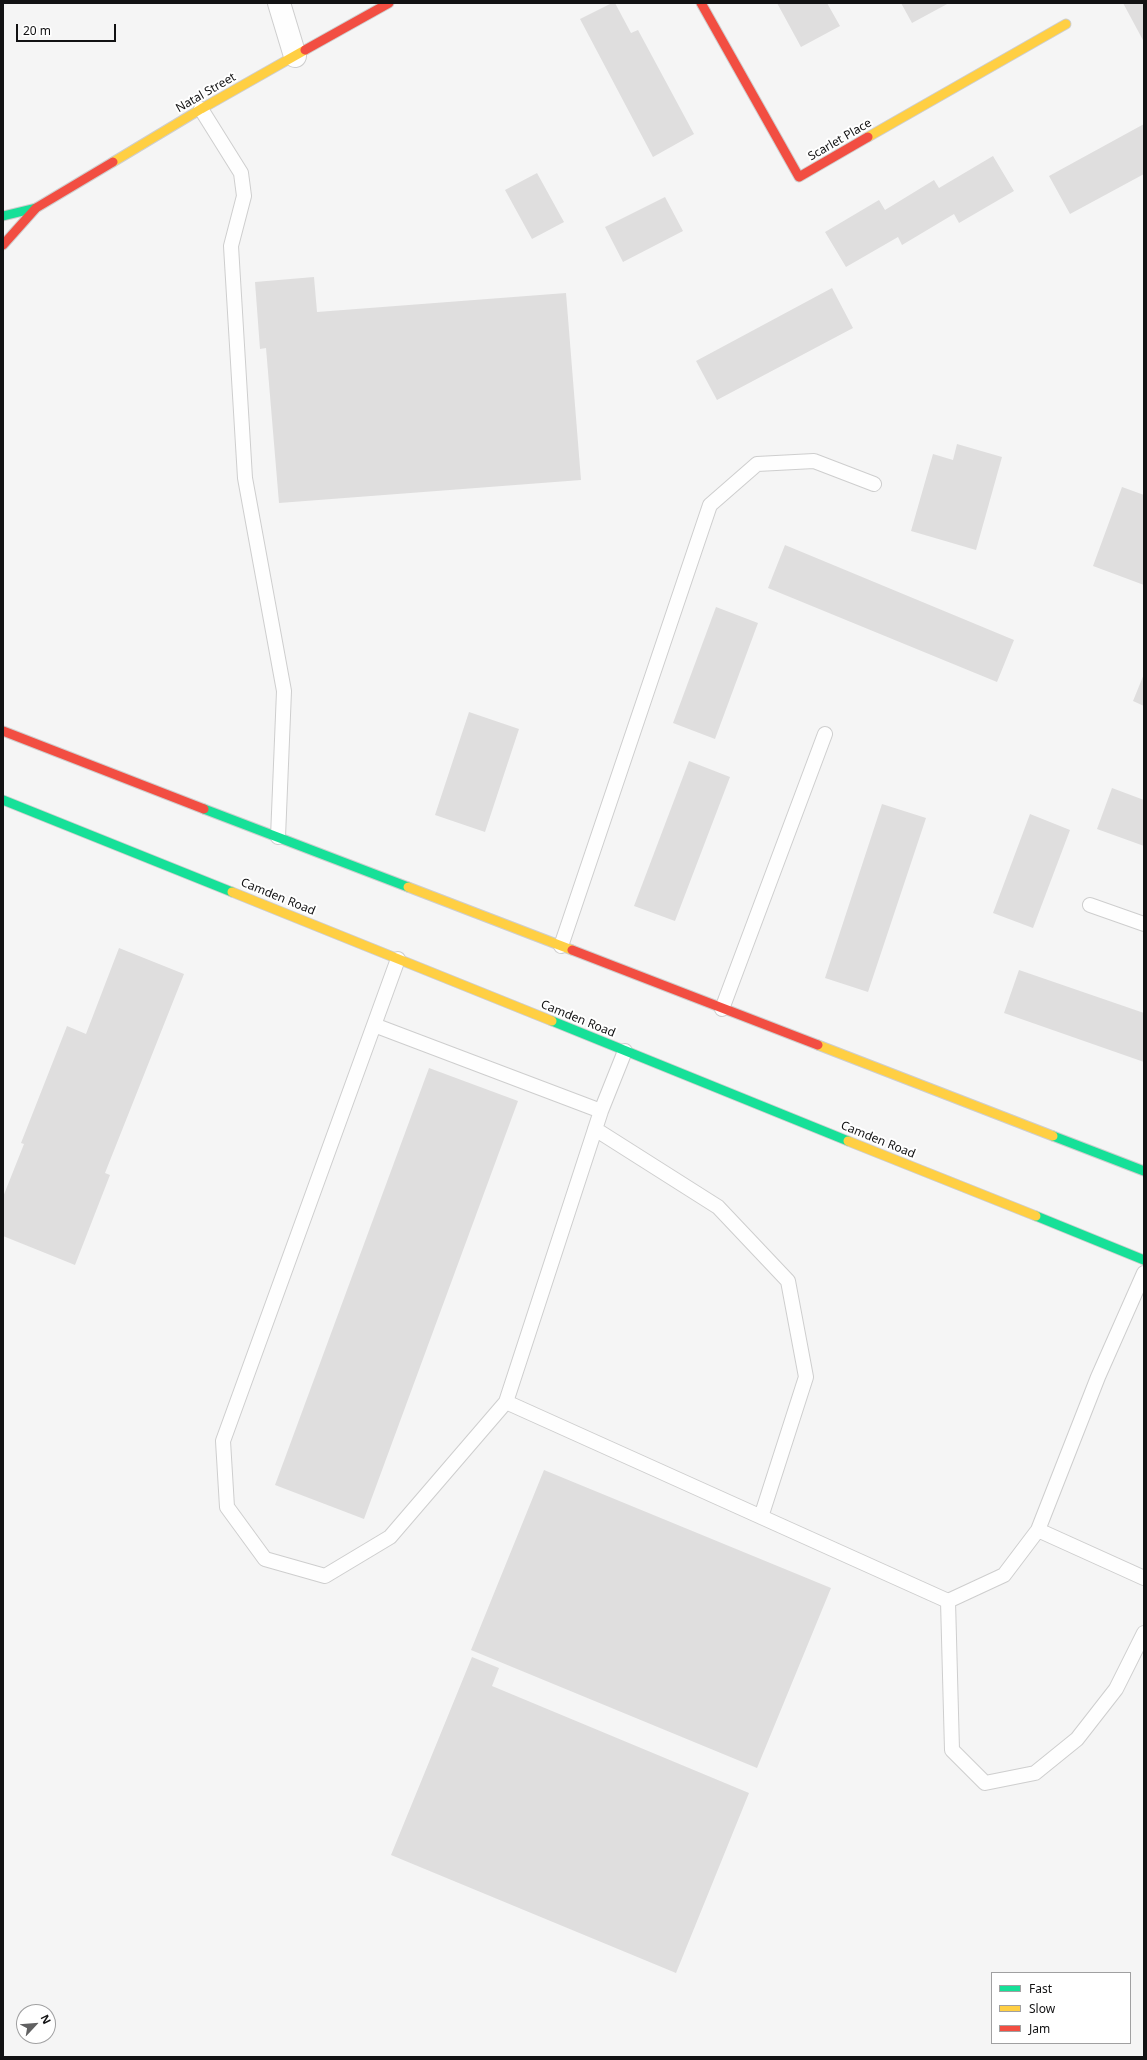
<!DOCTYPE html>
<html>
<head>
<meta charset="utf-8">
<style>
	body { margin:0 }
	#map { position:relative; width:1147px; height:2060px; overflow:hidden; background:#f5f5f5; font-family:"Noto Sans",sans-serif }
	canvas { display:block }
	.frame { position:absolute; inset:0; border:4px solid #121213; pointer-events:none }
	.legend { position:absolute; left:991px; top:1972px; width:140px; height:72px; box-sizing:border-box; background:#fff; border:1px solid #a0a0a1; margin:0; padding:5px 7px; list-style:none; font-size:12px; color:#121213 }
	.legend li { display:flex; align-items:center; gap:8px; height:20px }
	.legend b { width:20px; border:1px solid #a0a0a1 }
	.north { position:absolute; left:16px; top:2004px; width:40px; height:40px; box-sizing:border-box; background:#fff; border:1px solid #a0a0a1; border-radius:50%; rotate:64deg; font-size:11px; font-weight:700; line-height:16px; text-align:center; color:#121213 }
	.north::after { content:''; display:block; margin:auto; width:14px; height:18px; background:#616162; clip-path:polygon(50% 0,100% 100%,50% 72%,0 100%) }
	.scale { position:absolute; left:16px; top:24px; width:100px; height:18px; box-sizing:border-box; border:2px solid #121213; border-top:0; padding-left:5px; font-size:12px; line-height:14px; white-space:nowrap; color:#121213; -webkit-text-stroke:3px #fff; paint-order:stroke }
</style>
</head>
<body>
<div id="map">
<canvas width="1147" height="2060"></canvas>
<div class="frame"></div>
<ul class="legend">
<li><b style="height:5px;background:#16e098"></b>Fast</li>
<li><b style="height:5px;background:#ffcf43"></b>Slow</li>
<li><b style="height:5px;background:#f24e42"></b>Jam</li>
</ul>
<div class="north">N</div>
<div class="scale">20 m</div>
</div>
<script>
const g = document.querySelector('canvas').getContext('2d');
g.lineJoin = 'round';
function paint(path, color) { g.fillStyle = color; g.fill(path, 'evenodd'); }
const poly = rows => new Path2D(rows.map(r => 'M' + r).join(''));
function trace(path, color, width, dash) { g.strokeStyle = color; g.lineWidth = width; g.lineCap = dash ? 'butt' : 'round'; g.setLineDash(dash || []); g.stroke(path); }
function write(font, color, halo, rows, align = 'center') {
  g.font = font + ' "Noto Sans",sans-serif'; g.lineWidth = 4; g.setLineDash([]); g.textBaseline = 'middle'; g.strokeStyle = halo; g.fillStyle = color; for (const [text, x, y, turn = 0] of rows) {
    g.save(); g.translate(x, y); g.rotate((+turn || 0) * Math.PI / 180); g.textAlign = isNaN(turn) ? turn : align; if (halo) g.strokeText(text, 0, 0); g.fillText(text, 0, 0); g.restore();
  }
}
const building = poly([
	[612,3,615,3,631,33,638,30,694,134,653,157,580,19],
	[777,3,827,3,840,26,801,47],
	[901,3,949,3,912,23],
	[1123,3,1144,3,1144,42],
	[1144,124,1144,174,1070,214,1049,176],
	[993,156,1014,191,959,223,954,214,902,245,898,237,846,267,825,232,879,200,885,210,934,180,939,188],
	[537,173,564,222,532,239,505,190],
	[665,197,683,231,623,262,605,227],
	[314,277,317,312,566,293,581,480,279,503,266,348,260,349,255,282],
	[832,288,853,328,717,400,696,361],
	[957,444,1002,457,976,550,911,531,933,454,953,460],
	[1122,487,1144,495,1144,585,1093,566],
	[785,545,1014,640,997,682,768,588],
	[716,607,758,623,715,739,673,723],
	[1144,674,1144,706,1133,701],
	[469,712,519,729,485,832,435,815],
	[689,761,730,777,675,921,634,906],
	[1112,788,1144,800,1144,846,1097,829],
	[882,804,926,818,868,992,825,978],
	[1030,814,1070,830,1033,928,993,913],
	[119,948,184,974,105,1173,110,1175,75,1265,3,1236,3,1197,24,1144,21,1143,67,1026,86,1034],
	[1019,970,1144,1013,1144,1062,1004,1013],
	[429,1068,518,1101,364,1519,275,1485],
	[544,1470,831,1588,757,1768,471,1650],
	[472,1657,499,1668,492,1686,749,1793,676,1973,391,1855]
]);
const lane = poly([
	[201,109,241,173,244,196,231,246,245,478,284,691,278,837],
	[1090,905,1144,924],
	[561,946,710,505,757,464,814,461,874,484],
	[398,959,223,1441,227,1507,265,1559,325,1576,390,1537,506,1402],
	[722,1009,825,734],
	[374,1025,601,1111],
	[625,1051,601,1111,506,1402,948,1601],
	[595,1129,718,1207,788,1281,806,1377,761,1517],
	[1144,1273,1098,1377,1038,1530,1004,1575,948,1601,952,1750,985,1783,1035,1773,1077,1739,1116,1689,1144,1633],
	[1038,1530,1144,1578]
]);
const street = poly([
	[279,3,295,56]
]);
const fast = poly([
	[3,216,36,208],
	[3,800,232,892],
	[204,809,408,887],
	[552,1021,848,1141],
	[1053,1136,1144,1171],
	[1036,1216,1144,1260]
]);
const slow = poly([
	[868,137,1066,24],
	[113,162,201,109,305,50],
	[408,887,572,950],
	[232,892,552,1021],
	[818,1045,1053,1136],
	[848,1141,1036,1216]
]);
const jam = poly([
	[701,3,799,177,868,137],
	[305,50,389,3],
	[3,245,36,208,113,162],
	[3,731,204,809],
	[572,950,818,1045]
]);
const streetNames = [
	["Natal Street",206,93,-30],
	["Scarlet Place",840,140,-30],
	["Camden Road",278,897,22],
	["Camden Road",578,1019,22],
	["Camden Road",878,1140,22]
];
paint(building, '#dfdede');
trace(lane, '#cecece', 16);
trace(street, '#cecece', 24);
trace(fast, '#cecece', 11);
trace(slow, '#cecece', 11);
trace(jam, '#cecece', 11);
trace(lane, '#fefefe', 14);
trace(street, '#fefefe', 22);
trace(fast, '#16e098', 9);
trace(slow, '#ffcf43', 9);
trace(jam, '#f24e42', 9);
write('12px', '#121213', '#fff', streetNames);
</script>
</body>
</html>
